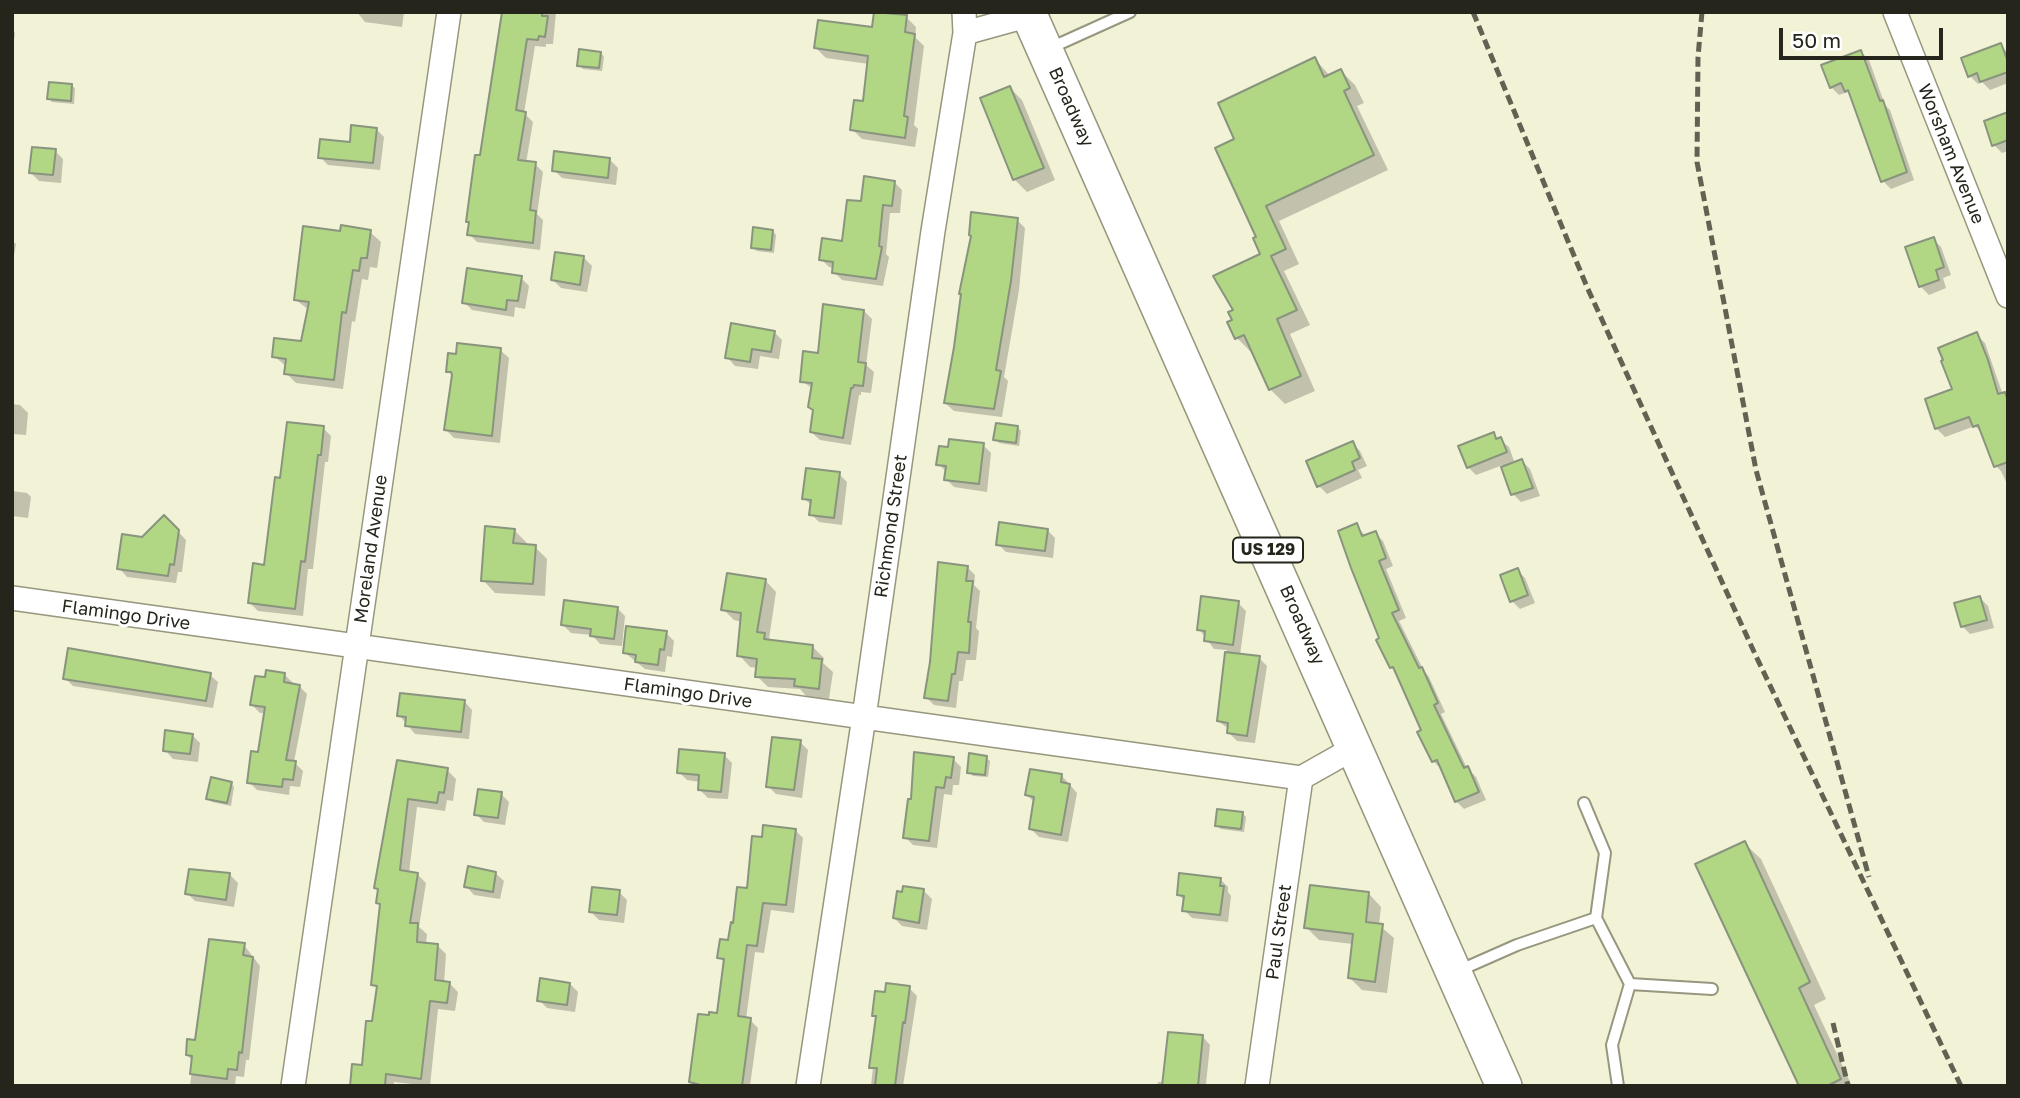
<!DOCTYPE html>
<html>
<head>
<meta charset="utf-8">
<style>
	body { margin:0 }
	#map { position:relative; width:2020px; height:1098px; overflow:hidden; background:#f2f2d7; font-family:"Golos Text",sans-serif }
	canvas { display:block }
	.frame { position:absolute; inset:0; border:14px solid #25251b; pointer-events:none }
	.scale { position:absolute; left:1779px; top:28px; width:164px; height:32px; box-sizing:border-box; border:4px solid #25251b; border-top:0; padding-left:9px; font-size:21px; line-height:24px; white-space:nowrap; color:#25251b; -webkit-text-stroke:5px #fff; paint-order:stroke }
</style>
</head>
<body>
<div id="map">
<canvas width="2020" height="1098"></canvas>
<div class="frame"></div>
<div class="scale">50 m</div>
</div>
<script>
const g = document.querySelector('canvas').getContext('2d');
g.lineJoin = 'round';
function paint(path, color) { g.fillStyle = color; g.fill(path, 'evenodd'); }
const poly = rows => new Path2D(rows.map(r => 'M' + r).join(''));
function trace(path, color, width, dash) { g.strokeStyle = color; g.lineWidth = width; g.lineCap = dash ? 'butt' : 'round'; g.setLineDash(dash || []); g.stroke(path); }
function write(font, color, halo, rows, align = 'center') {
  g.font = font + ' "Golos Text",sans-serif'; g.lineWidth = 6; g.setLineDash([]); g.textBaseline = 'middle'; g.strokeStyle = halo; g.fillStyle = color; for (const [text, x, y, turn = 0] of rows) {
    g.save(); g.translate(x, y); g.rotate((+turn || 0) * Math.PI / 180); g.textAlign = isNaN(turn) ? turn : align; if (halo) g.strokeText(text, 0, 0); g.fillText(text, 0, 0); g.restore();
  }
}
const shadow = poly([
	[357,12,404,12,402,27,365,22],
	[503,12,556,12,553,44,546,44,546,47,535,46,524,113,533,122,526,163,535,164,543,172,537,214,543,220,540,250,477,242,469,234,470,224,467,221,481,157],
	[906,17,916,27,915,37,924,46,914,125,918,129,915,147,862,139,852,129,864,103,869,64,826,58,816,48],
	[12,30,15,33,12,54],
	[2000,45,2008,53,2008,83,1990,90,1982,82,1978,84,1970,76],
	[1861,52,1869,60,1885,105,1890,110,1914,180,1891,189,1883,181,1852,97,1847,92,1839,95,1831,87],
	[601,53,604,57,602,71,583,69,579,65],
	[1315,59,1330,76,1341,71,1355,85,1364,103,1357,106,1388,170,1279,221,1299,264,1284,271,1310,325,1290,334,1315,391,1285,404,1270,389,1254,352,1252,353,1237,338,1230,323,1234,321,1235,311,1262,255,1237,139],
	[72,85,75,89,74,104,52,102,49,99],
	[1010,88,1022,100,1055,180,1027,192,1014,179],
	[2008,114,2008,151,2002,153,1994,145],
	[376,129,384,137,380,170,328,165,320,157,351,144],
	[55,151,63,159,61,183,39,181,31,173],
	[610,160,618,168,616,185,562,178,554,170],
	[894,182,902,190,900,213,890,213,886,254,889,257,883,286,842,280,834,272,834,268,829,267,821,259,844,243,863,203],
	[1017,220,1025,228,1019,290,1004,377,1008,381,1002,417,954,411,945,403],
	[773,231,776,235,774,253,757,251,753,248],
	[370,232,381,242,377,268,370,267,368,280,362,279,355,322,352,321,343,389,296,383,286,373,287,367,274,356,302,343,309,310,296,300,341,233],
	[1933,239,1941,247,1951,275,1943,278,1946,288,1929,295,1921,287,1907,248],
	[12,241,16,244,12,267],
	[584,258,592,266,587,292,561,288,553,280],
	[521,278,529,286,525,309,515,307,514,317,472,310,464,302],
	[864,311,872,319,866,365,874,372,871,393,861,392,861,395,859,395,851,445,820,440,811,432,815,411,813,389,802,381,819,355],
	[774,332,782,340,779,359,760,356,758,369,735,366,727,357],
	[1976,334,1985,343,2004,398,2008,402,2008,486,2001,471,1996,466,1983,434,1975,426,1945,437,1936,428,1954,390],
	[500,350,509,358,500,443,454,438,446,430,453,377,448,371],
	[12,404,20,405,28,413,26,435,12,434],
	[1017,427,1021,431,1019,446,999,443,995,439],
	[323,428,331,436,328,462,325,462,313,569,308,569,303,616,258,611,250,603,266,567,281,480],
	[1493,434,1509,447,1514,461,1506,464,1507,467,1522,461,1530,469,1540,496,1521,502,1513,494,1503,465,1476,475,1468,467],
	[1352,443,1360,451,1367,466,1358,470,1362,478,1327,494,1319,486],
	[983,445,991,453,987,492,954,487,946,479,947,472,938,464,949,449],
	[839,474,847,482,842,525,819,522,811,514,812,506,804,498],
	[12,491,27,493,31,497,28,518,12,516],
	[164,517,186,540,182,572,178,572,176,583,127,577,119,568],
	[1356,525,1366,537,1375,533,1383,541,1393,566,1386,569,1406,618,1399,621,1424,671,1429,677,1445,712,1441,714,1467,768,1476,777,1486,800,1464,809,1456,801,1441,769,1433,761,1424,731,1398,675,1391,667,1381,639],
	[514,530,527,543,526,546,535,547,547,559,545,596,495,593,483,580],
	[1047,530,1055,538,1053,558,1006,552,998,544],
	[967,567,975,575,974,585,980,591,976,628,979,631,976,660,966,660,963,681,959,681,956,708,934,705,926,697],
	[1517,570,1525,578,1535,603,1520,609,1512,601],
	[765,580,776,592,769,639,772,642,813,647,824,658,823,663,833,672,829,699,807,697,800,689,768,687,757,676,758,668,750,667,739,655,742,622,734,620,723,609],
	[1980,598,1988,606,1994,628,1970,634,1962,626],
	[1238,603,1246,611,1240,655,1259,658,1267,666,1255,743,1237,741,1229,733,1229,729,1218,721,1227,650,1214,649,1199,629],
	[617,608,625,616,622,646,600,644,592,635,571,633,563,625],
	[666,633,674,641,672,657,667,656,665,672,645,669,624,652],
	[284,674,293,683,292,685,299,686,307,694,294,762,303,771,300,787,290,786,289,795,257,790,249,782,260,754,266,713,260,713,252,705,266,679],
	[210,675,218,682,213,708,73,686,65,678],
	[464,701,472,710,469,739,415,734,399,715],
	[192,735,200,743,198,762,173,759,165,750],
	[800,742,808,750,802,798,776,794,768,786],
	[724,755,732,763,728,799,708,798,700,790,700,782,687,780,679,772],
	[986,758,990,761,988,777,973,776,969,772],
	[953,759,961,767,959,785,953,785,952,795,944,794,937,848,913,845,905,837,913,801],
	[398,762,447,770,456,779,453,801,447,800,445,811,417,807,409,873,417,874,426,883,419,927,427,934,426,944,437,945,446,954,444,983,449,983,458,992,455,1011,438,1009,430,1086,394,1082,394,1086,351,1086,364,1067,374,1023,378,990,373,984,381,905,378,902,380,891,376,888],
	[1062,776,1077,793,1068,842,1039,837,1031,829,1035,803,1027,795],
	[231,783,234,787,231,806,212,802,208,799],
	[501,794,509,802,505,825,484,822,476,814],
	[1243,814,1246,817,1244,832,1221,829,1217,826],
	[795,830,803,838,794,913,771,910,764,953,755,952,746,1019,750,1020,758,1028,750,1086,695,1086,691,1081,719,1015,725,963,719,957,730,942,763,839],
	[1744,843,1761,859,1826,999,1814,1005,1852,1086,1801,1086],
	[495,873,504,881,500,899,474,895,466,886],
	[230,875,238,883,234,907,195,901,187,893],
	[1220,879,1228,887,1228,892,1231,896,1228,922,1192,918,1184,910,1185,901,1179,895],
	[924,891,932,899,927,930,902,926,894,918],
	[619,892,627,900,624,923,599,920,591,912],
	[1369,894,1381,907,1379,925,1394,938,1387,993,1362,990,1349,977,1353,944,1319,940,1306,927],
	[244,945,260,966,249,1060,246,1060,244,1077,236,1076,235,1086,190,1086,193,1061,187,1055,197,1042],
	[570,984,578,992,575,1012,547,1008,539,1000],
	[909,988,917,996,903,1086,871,1086,878,1019,874,1015,886,994],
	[1203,1037,1210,1045,1206,1084,1208,1086,1157,1086,1158,1082,1165,1082]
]);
const building = poly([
	[502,12,542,12,542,16,548,16,545,37,539,36,538,40,527,39,516,110,526,112,518,160,536,162,530,210,536,211,533,243,467,235,469,222,466,222,475,155,480,155,502,12],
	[874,12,907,15,905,32,915,34,904,116,908,117,905,138,850,130,854,100,863,101,868,56,814,48,818,20,872,27,874,12],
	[2001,43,2008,62,2008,72,1980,82,1977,73,1968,77,1961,58,2001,43],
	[579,49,601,52,599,68,577,66,579,49],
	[1861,50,1880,101,1883,100,1907,172,1881,182,1848,90,1845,92,1841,83,1830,88,1821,65,1861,50],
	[1315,57,1324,77,1341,69,1350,88,1344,91,1374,155,1266,206,1286,249,1271,256,1297,310,1277,319,1301,376,1269,390,1244,335,1235,339,1227,322,1232,320,1228,312,1233,310,1213,276,1260,254,1253,238,1256,237,1215,148,1234,139,1218,103,1315,57],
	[49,82,72,84,71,101,47,99,49,82],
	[1010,86,1044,168,1013,180,980,98,1010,86],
	[2008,112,2008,140,1992,146,1984,121,2008,112],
	[351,125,377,128,373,163,318,158,320,139,350,142,351,125],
	[32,147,56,149,53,175,29,173,32,147],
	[554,151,610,158,608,178,552,171,554,151],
	[864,176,895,181,892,206,883,205,879,246,882,247,876,279,832,273,833,262,819,260,822,238,842,241,847,200,861,201,864,176],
	[971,212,1018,218,1011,281,996,370,1001,371,994,409,944,403,954,347,961,294,959,294,971,236,969,235,971,212],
	[341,225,371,230,367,258,361,258,359,271,353,270,346,313,342,312,334,380,284,374,286,359,272,357,274,338,301,341,309,302,294,300,303,226,340,231,341,225],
	[753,227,773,230,771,250,751,248,753,227],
	[1934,237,1944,267,1936,270,1939,280,1919,287,1905,247,1934,237],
	[555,252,584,256,580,285,551,280,555,252],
	[467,268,522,276,518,301,507,300,506,310,462,303,467,268],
	[823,304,864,310,858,362,866,363,863,386,854,385,853,388,851,388,843,438,810,432,813,410,808,407,812,383,800,382,803,351,818,353,823,304],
	[731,323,775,331,771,352,752,349,750,362,725,358,731,323],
	[1977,332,1988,360,1998,394,2005,392,2008,401,2008,462,1994,467,1978,425,1973,427,1969,417,1935,429,1925,399,1952,389,1941,361,1943,360,1938,348,1977,332],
	[457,343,501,348,492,436,444,430,452,375,451,372,446,372,448,353,456,354,457,343],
	[287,422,324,426,321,455,318,455,305,562,301,561,295,609,248,603,253,563,264,565,275,477,280,478,287,422],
	[996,423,1018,426,1016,443,993,440,996,423],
	[1494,432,1496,439,1501,437,1507,452,1467,468,1458,446,1494,432],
	[949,439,984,443,979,484,944,480,946,466,936,465,939,446,948,447,949,439],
	[1353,441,1360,458,1352,462,1355,470,1317,487,1306,461,1353,441],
	[1522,459,1533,488,1511,495,1501,467,1522,459],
	[806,468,840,472,834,518,809,515,811,500,802,499,806,468],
	[164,515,179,530,174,565,170,564,168,576,117,569,122,534,142,537,164,515],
	[999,522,1048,529,1045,551,996,545,999,522],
	[1357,523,1362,536,1376,531,1386,558,1379,561,1399,610,1392,613,1419,668,1422,667,1438,703,1434,705,1464,768,1468,766,1479,792,1455,802,1437,760,1432,762,1417,732,1421,730,1393,667,1390,668,1376,640,1379,638,1351,568,1338,531,1357,523],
	[485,526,515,529,513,543,536,545,533,584,481,581,485,526],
	[938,562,968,566,966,581,973,581,968,622,971,622,969,653,958,652,955,674,952,674,948,701,924,698,930,662,938,562],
	[1518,568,1528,595,1510,602,1500,575,1518,568],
	[727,573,766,579,757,632,765,633,764,639,813,645,812,658,822,659,819,689,794,686,795,679,755,677,757,659,737,656,741,613,721,610,727,573],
	[1201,596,1239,601,1233,645,1204,641,1205,631,1197,630,1201,596],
	[1980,596,1987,620,1961,627,1954,603,1980,596],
	[564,600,618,607,614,639,590,636,591,629,561,625,564,600],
	[626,626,667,631,664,650,660,649,658,665,635,662,636,655,623,653,626,626],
	[68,648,211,673,206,701,63,679,68,648],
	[1225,652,1260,656,1247,736,1227,733,1228,723,1217,721,1225,652],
	[266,670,285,673,284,682,300,685,286,760,296,761,293,780,283,779,282,787,247,783,251,751,258,752,265,707,250,705,255,676,265,677,266,670],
	[400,693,465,700,461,732,405,726,406,717,397,716,400,693],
	[165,730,193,734,190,754,163,751,165,730],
	[772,737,801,740,794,790,766,787,772,737],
	[679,749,725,753,721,792,698,790,699,775,677,773,679,749],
	[914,752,954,757,951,778,946,777,944,788,936,787,929,841,903,838,908,799,911,799,914,752],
	[969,753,987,756,985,775,967,773,969,753],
	[397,760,448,768,444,793,439,792,437,803,408,799,400,870,418,873,410,923,418,923,417,942,438,944,435,980,450,982,447,1003,430,1001,421,1079,386,1074,385,1086,350,1086,352,1064,362,1065,366,1021,372,1021,377,986,371,985,380,904,376,903,378,889,374,888,397,760],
	[1030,769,1062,774,1061,782,1070,784,1061,835,1029,829,1034,797,1025,795,1030,769],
	[211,777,232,782,227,803,206,799,211,777],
	[478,789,502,792,498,818,474,815,478,789],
	[1217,809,1243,812,1241,829,1215,826,1217,809],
	[763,825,796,829,786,905,763,903,757,946,747,945,738,1016,751,1018,742,1086,704,1086,689,1082,698,1014,709,1015,709,1012,717,1013,724,959,717,958,720,939,728,940,731,922,733,923,737,887,747,888,752,836,762,837,763,825],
	[1745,841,1810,982,1799,988,1841,1079,1827,1086,1799,1086,1695,864,1745,841],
	[468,866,496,872,493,892,464,887,468,866],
	[189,869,230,873,226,900,185,894,189,869],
	[1179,873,1221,878,1220,886,1224,886,1220,915,1182,911,1184,896,1177,895,1179,873],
	[1310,885,1369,892,1366,922,1383,924,1375,982,1348,978,1353,934,1304,928,1310,885],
	[903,886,924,889,919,923,893,918,897,891,902,892,903,886],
	[592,887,620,890,617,915,589,912,592,887],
	[209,939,245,943,243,955,253,957,242,1053,239,1052,237,1070,228,1069,227,1079,190,1074,192,1056,186,1055,187,1039,195,1040,209,939],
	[540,978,570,983,567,1005,537,1001,540,978],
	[886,983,910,986,905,1023,903,1022,895,1086,875,1086,877,1068,869,1068,876,1016,872,1016,875,991,885,992,886,983],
	[1168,1032,1203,1035,1198,1086,1162,1086,1168,1032]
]);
const service = poly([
	[1048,49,1130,12],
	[1584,803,1605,853,1596,918],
	[1458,971,1517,945,1596,918,1630,984,1712,989],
	[1618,1086,1612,1045,1630,984]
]);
const minor = poly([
	[1895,12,2008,296],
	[965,33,1030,15],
	[12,598,1301,778,1356,747],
	[293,1086,449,12],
	[808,1086,864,717,933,231,965,33,964,12],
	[1257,1086,1301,778]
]);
const primary = poly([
	[1028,12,1504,1086]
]);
const rail = poly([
	[1473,12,1587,287,1755,654,1961,1086],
	[1702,12,1698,57,1697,162,1756,470,1869,877],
	[1833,1023,1848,1086]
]);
const shields = [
	[1268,550,70]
];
const shieldNames = [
	["US 129",1268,550]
];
const streetNames = [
	["Broadway",1071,107,66],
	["Worsham Avenue",1951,154,68],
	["Richmond Street",891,526,-82],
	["Moreland Avenue",371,549,-82],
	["Flamingo Drive",126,615,8],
	["Broadway",1302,625,66],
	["Flamingo Drive",688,693,8],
	["Paul Street",1279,932,-82]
];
paint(shadow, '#0003');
paint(building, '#b1d684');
trace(building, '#89947e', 2);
trace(service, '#97967e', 14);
trace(minor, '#97967e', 26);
trace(primary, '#97967e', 38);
trace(service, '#fff', 10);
trace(minor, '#fff', 23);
trace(primary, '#fff', 35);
trace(rail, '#626253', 5, [10, 5]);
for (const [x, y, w] of shields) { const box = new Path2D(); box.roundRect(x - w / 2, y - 12.5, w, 25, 5); g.fillStyle = '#fff'; g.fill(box); trace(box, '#25251b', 2); }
write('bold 16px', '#25251b', null, shieldNames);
write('18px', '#25251b', '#fff', streetNames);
</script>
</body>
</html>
